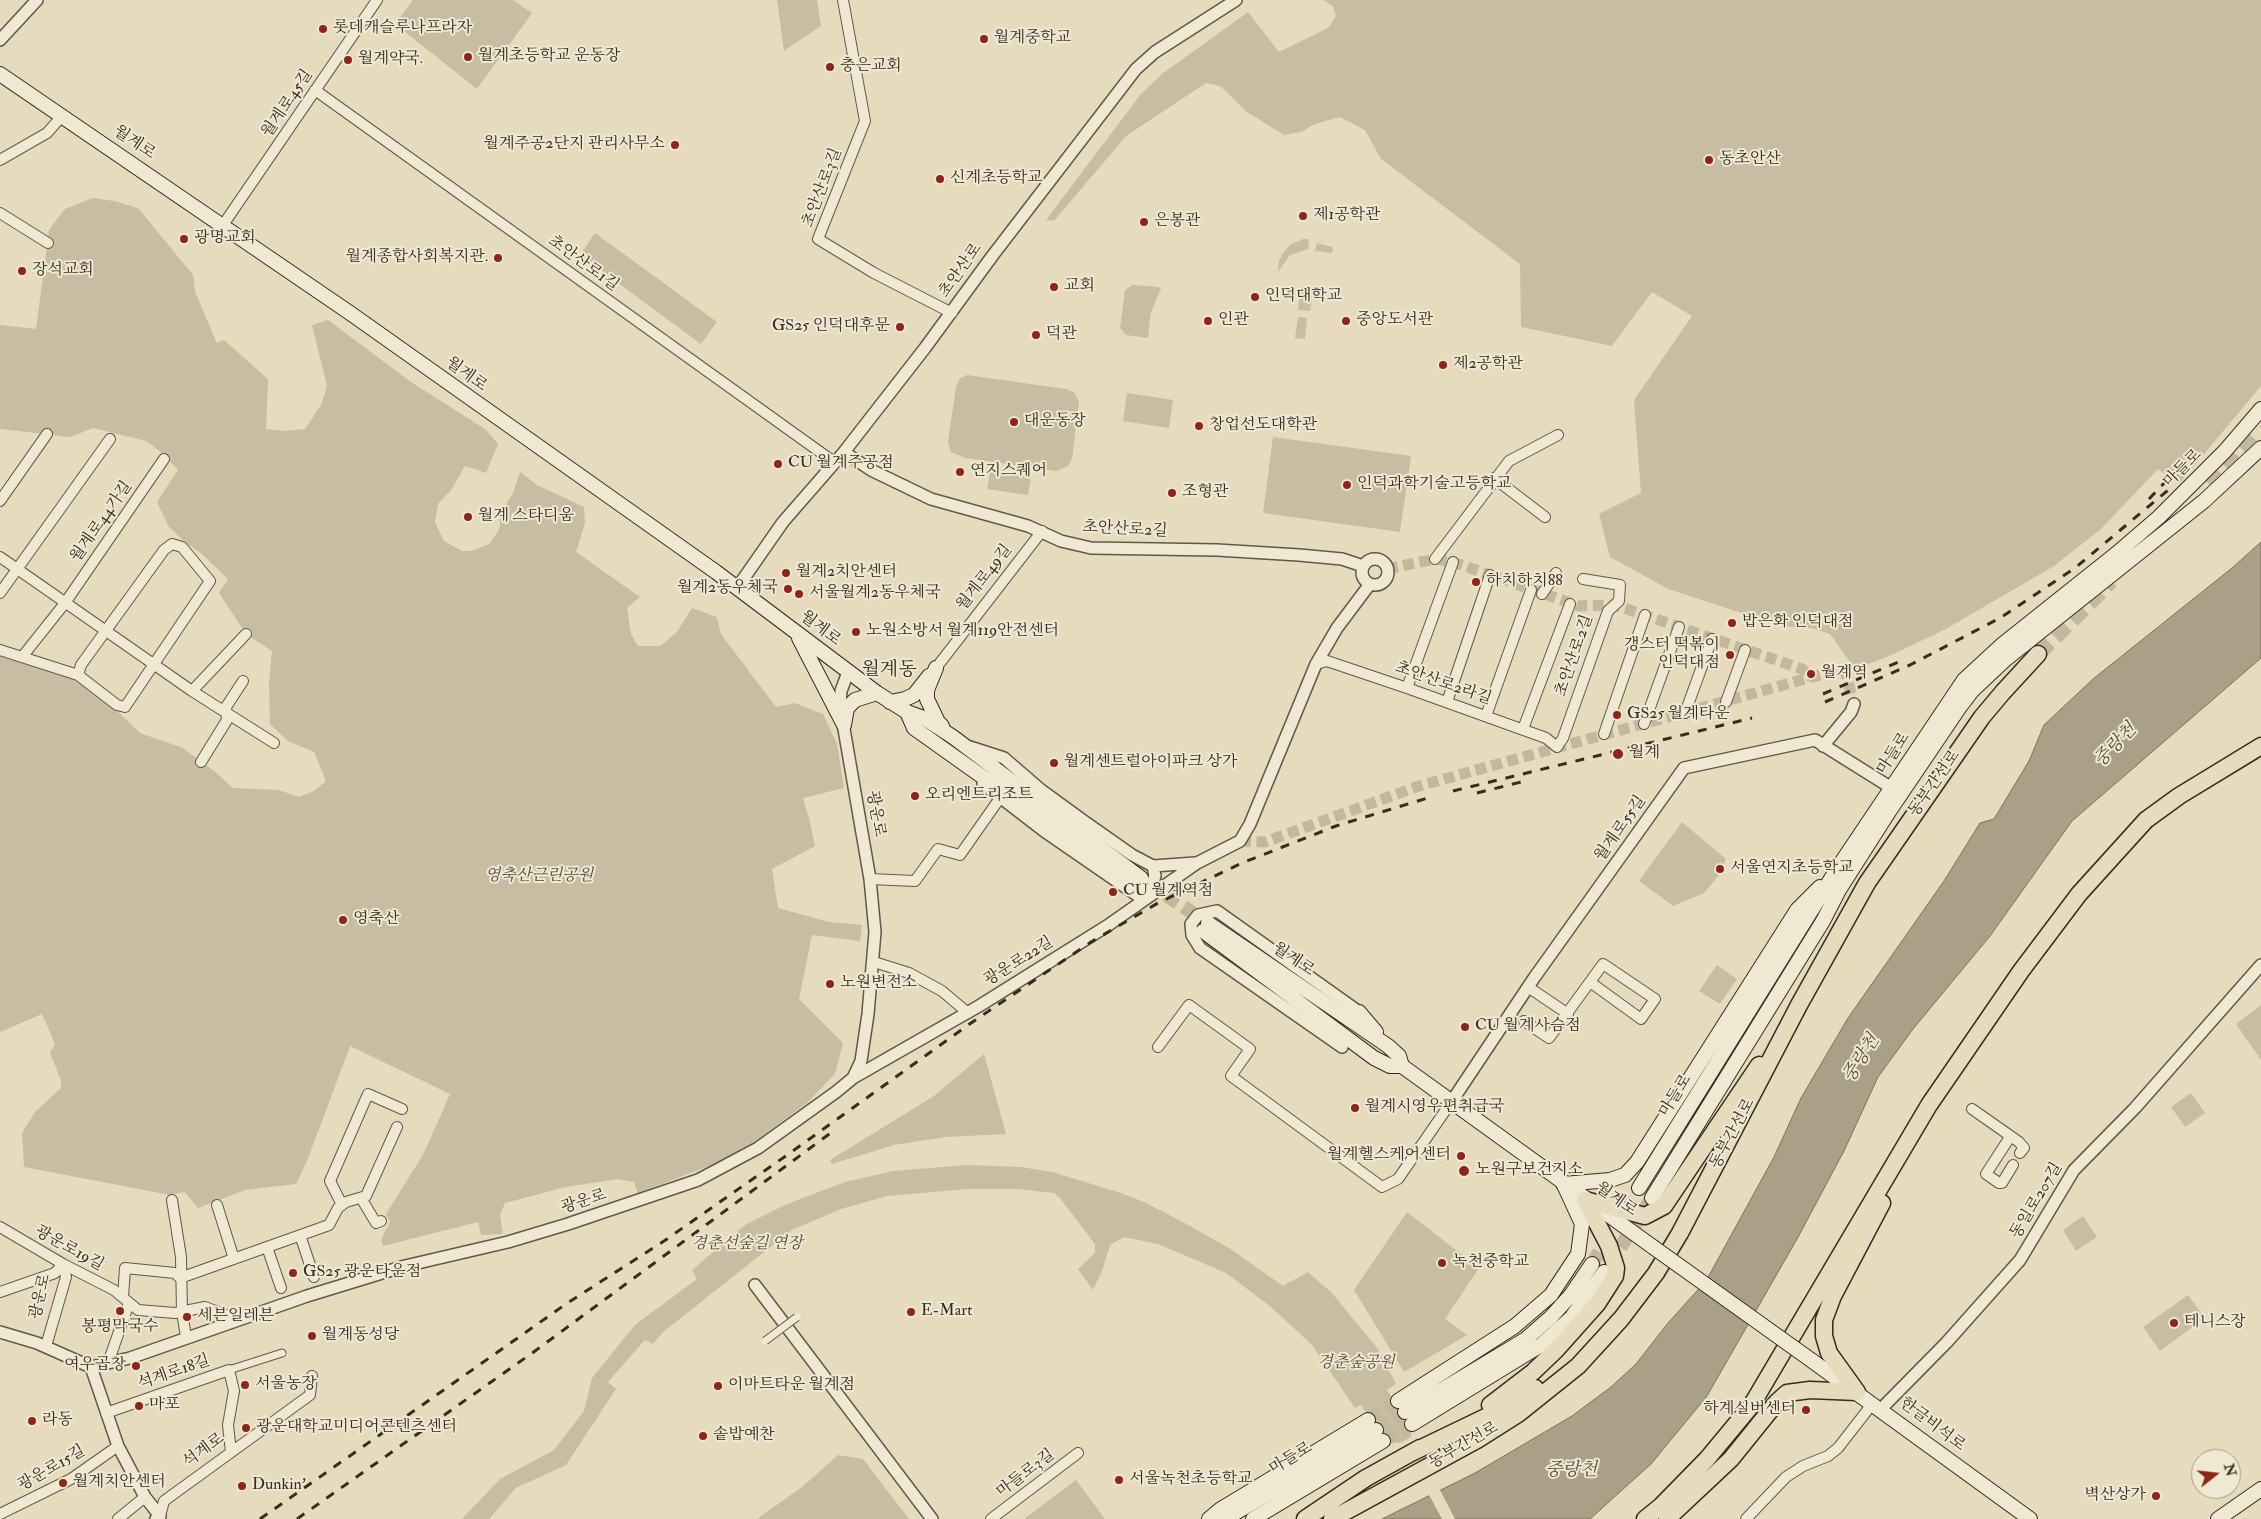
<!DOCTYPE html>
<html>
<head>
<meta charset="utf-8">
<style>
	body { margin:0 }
	#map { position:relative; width:2261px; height:1519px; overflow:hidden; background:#e6dbbc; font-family:"IM FELL Double Pica",serif }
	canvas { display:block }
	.north { position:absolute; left:2191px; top:1449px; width:50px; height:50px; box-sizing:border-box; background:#efe8d3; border:1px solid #a59d8c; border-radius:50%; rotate:74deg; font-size:14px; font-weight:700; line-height:20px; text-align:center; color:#362c21 }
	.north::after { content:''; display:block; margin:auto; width:18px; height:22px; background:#8f2418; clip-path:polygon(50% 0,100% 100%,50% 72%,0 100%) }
</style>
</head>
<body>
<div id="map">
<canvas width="2261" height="1519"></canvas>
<div class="north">N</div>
</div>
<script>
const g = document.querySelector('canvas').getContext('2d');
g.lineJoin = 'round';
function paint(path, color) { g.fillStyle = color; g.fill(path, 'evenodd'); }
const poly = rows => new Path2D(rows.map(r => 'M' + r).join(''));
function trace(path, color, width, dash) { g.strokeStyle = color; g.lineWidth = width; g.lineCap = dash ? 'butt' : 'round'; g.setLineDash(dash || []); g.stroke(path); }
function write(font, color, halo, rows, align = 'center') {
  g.font = font + ' "IM FELL Double Pica","Noto Serif KR",serif'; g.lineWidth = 4; g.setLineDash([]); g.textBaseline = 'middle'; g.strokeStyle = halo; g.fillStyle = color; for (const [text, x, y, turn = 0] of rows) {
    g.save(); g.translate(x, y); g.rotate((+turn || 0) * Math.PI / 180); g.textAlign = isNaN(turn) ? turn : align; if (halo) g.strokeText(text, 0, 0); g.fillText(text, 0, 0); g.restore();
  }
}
const green = poly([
	[413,0,513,0,532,13,477,89,395,24],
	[777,0,817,0,821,26,784,51],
	[1323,0,2261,0,2261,386,2179,484,2158,469,2101,529,2054,566,1944,630,1889,656,1855,669,1830,634,1811,628,1781,626,1668,589,1610,557,1599,514,1641,493,1634,400,1692,316,1652,292,1612,346,1521,327,1520,264,1381,159,1365,130,1340,117,1315,124,1301,132,1284,135,1247,112,1220,86,1206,83,1126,136,1054,221,1046,220,1141,94,1162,74,1248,12,1279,52,1328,28,1336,16,1333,6],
	[93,198,114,201,138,208,193,275,195,292,217,343,224,340,268,379,266,429,284,431,305,429,321,405,327,386,312,325,328,320,411,382,485,429,498,444,486,473,465,466,451,490,438,504,435,522,444,541,462,551,472,551,489,544,499,530,501,513,514,491,520,472,537,485,584,507,585,523,576,552,640,597,627,608,631,634,638,646,660,646,677,632,692,608,717,617,721,634,776,707,795,703,823,714,837,744,844,788,803,798,809,818,815,846,772,869,778,908,829,922,862,925,860,941,812,935,799,999,843,1043,835,1074,808,1102,754,1142,709,1166,638,1193,634,1182,617,1179,566,1187,505,1203,500,1215,503,1234,481,1235,478,1222,383,1246,381,1240,390,1222,386,1214,423,1155,450,1094,350,1046,307,1161,296,1184,245,1190,198,1208,185,1192,170,1195,24,1167,22,1133,35,1112,61,1088,61,1080,50,1053,55,1044,42,1014,0,1032,0,654,76,679,115,709,140,733,183,748,214,771,233,788,279,790,299,797,314,791,326,781,314,752,288,741,270,724,269,683,272,651,246,634,219,593,228,579,202,554,185,542,169,527,157,502,178,470,162,453,146,441,93,428,71,437,0,429,0,325,36,329,49,230,65,209],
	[595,233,717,322,701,344,580,255],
	[1303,239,1309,239,1308,249,1290,255,1278,272,1279,260,1283,253,1291,244],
	[1317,243,1332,247,1333,251,1331,253,1315,251],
	[1132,285,1159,287,1161,289,1151,312,1148,338,1126,335,1120,328,1125,290],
	[1300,289,1313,291,1310,311,1298,310],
	[1298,317,1307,318,1305,339,1295,338],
	[967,375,1066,389,1074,392,1079,402,1072,459,1068,466,1057,471,965,458,951,452,948,442,956,387,960,378],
	[1127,393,1173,400,1169,428,1123,421],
	[1273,437,1411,456,1400,532,1263,513],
	[990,471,1031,477,1028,495,987,489],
	[1682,822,1726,859,1719,875,1704,893,1673,906,1639,881],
	[1717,965,1737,979,1720,1004,1699,991],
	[2261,1005,2261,1060,2236,1024],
	[984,1054,1006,1134,946,1137,894,1145,832,1164,830,1160,934,1096],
	[2191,1093,2205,1113,2185,1127,2171,1107],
	[967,1165,1021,1167,1052,1172,1118,1192,1144,1202,1181,1221,1229,1248,1283,1286,1308,1272,1332,1293,1378,1349,1396,1384,1387,1390,1411,1427,1411,1437,1400,1443,1385,1441,1361,1405,1355,1408,1312,1345,1271,1307,1226,1273,1158,1244,1124,1237,1110,1245,1102,1271,1093,1290,1078,1269,1095,1253,1095,1244,1060,1198,1054,1193,1017,1189,968,1189,887,1196,841,1209,792,1230,663,1332,653,1344,645,1340,608,1382,616,1389,566,1465,516,1488,489,1519,462,1519,500,1479,554,1450,584,1411,592,1378,635,1325,697,1279,692,1270,745,1225,787,1204,845,1182,893,1171],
	[1407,1212,1479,1268,1445,1319,1467,1335,1404,1372,1354,1290],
	[2083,1216,2097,1237,2076,1251,2063,1230],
	[2188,1295,2205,1318,2160,1351,2143,1327],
	[838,1455,863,1459,909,1519,757,1519,802,1487],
	[1076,1480,1105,1519,1024,1519]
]);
const water = poly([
	[2261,542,2261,658,2072,821,1990,936,1913,1029,1878,1077,1844,1151,1797,1239,1707,1396,1651,1464,1590,1519,1382,1519,1475,1473,1572,1416,1611,1387,1636,1364,1668,1323,1706,1281,1774,1157,1801,1098,1848,1018,1944,881,1980,823,1994,819,2029,761,2044,725,2093,679,2232,568,2261,542]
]);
const pier = poly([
	[1439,1488,1455,1519,1442,1519,1428,1493]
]);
const tertiaryTunnel = poly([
	[1387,569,1435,559,1453,562,1579,606,1615,605,1802,669,1812,678],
	[1240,841,1265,842,1419,786,1841,669,1845,672,1854,704]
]);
const secondaryTunnel = poly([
	[1149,883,1207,923],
	[1592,1264,1639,1188],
	[1609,1265,1652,1198],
	[1368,1420,1398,1401],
	[1376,1430,1405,1412],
	[1383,1441,1412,1424]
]);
const trunkTunnel = poly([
	[2211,486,2261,434],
	[2038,654,2111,581]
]);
const pedestrian = poly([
	[229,1370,282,1353]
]);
const minor = poly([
	[843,0,865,121,818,239,874,273,952,313],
	[315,90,834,462],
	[0,160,47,133,62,116],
	[0,213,48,243],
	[223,225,377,0],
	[1494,478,1545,517],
	[0,501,47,434],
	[172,544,182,547,210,581,125,707,117,705,78,675,81,665,164,550,172,544],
	[0,557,192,691,274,743],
	[1435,559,1509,461,1558,435],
	[0,593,110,439],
	[1542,594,1556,573],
	[0,650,78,675],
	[22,657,65,603,164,459],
	[1316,664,1327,661,1407,688,1546,738,1557,747,1563,738,1608,611,1619,601,1620,585,1583,579],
	[936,668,1042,531],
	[1407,688,1453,562],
	[192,691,246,634],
	[1447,702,1490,575],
	[1726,702,1745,650],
	[1685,713,1712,639],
	[1486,716,1531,590],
	[1644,724,1679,627],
	[1523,729,1570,604],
	[1604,734,1645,615],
	[201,762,227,720,226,707,243,681],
	[870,879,915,881,938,849,960,855,1000,798],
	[874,962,909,973,942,991,968,1013],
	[1528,987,1568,1014],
	[1524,1021,1549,1038,1603,964,1655,999,1641,1019,1590,982],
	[1158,1047,1189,1005,1250,1049,1231,1076,1382,1187,1398,1179,1452,1101],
	[1972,1109,2019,1142,2024,1148,2020,1153],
	[2010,1137,1986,1174,1999,1183,2002,1183,2013,1165],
	[361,1198,376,1223,381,1221],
	[172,1200,181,1257,182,1312,186,1337],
	[217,1205,234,1259],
	[342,1205,330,1181,368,1094,402,1109],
	[0,1227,63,1264,114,1290,138,1310,175,1313,205,1307,236,1319],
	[300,1235,314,1277],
	[267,1247,281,1288],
	[0,1292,55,1273,63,1264],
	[123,1297,125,1268,175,1273,180,1278,329,1225,338,1208,346,1202,366,1196,397,1127],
	[46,1346,66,1277,63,1264],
	[108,1363,129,1303],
	[106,1413,229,1370,234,1391,228,1425,231,1452],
	[0,1514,71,1479,118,1446],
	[160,1516,164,1501,310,1395,312,1376],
	[118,1519,145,1497],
	[991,1519,1078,1453],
	[1746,1519,1786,1477,1803,1466,1828,1456,1838,1448,1873,1403]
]);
const tertiary = poly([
	[0,40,37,0],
	[844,452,871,470,931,499,1028,526,1061,541,1091,548,1217,550,1299,555,1342,559,1363,566],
	'1362 572a13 13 0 1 1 26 0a13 13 0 1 1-26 0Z',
	[737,588,783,522,844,452,925,348,993,255,1136,69,1155,52,1236,0],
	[1823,746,1851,712,1854,704],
	[970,747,1004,758,1041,790,1085,822,1132,855,1153,866,1195,863],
	[983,784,1044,831,1144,900],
	[1135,891,1146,890,1152,883,1155,876,1153,866],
	[1342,1047,1200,948,1192,935,1191,924,1198,915,1217,911,1359,1012],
	[853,1078,979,1006,1107,926,1197,863,1240,841,1250,824,1316,664,1337,628,1370,584],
	[1452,1101,1534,978,1684,768,1815,740,1898,792],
	[755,1285,932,1519],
	[0,1332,37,1343,91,1367,130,1358,307,1296,405,1266,508,1242,568,1224,698,1180,758,1148,836,1092,853,1078,861,1061,868,1014,875,932,870,879,840,706,841,691,848,672],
	[91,1367,118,1446,145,1497,160,1516,156,1519],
	[1881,1409,1947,1342,2020,1260,2074,1170,2135,1108,2261,965]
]);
const secondary = poly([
	[0,74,350,313,716,572,877,693,907,712,924,718,953,737,1141,878],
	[799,638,844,725],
	[936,668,927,690,927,699,938,722,942,726],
	[890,702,905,699,914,695,929,676],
	[907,712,914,728,1136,886],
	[844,725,847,708,855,700,877,693],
	[1208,923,1388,1046,1399,1056,1402,1066],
	[1203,931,1374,1058,1390,1066,1402,1066,1653,1247],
	[1359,1012,1376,1032],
	[1563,1184,1610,1180,1625,1175,1637,1162,1797,910,1820,887],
	[1639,1188,1839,866,1964,680,2003,644,2116,554,2159,517,2225,451,2261,409],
	[1652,1198,1823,921,1839,890,1890,810,1959,708,1972,691,2006,659,2204,501,2261,448],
	[1811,1360,2030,1519],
	[1398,1401,1515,1326,1551,1295,1578,1254,1582,1224,1564,1185],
	[1405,1412,1526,1339,1551,1317,1571,1295,1592,1264],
	[1412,1424,1541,1345,1571,1318,1604,1272],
	[1209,1519,1221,1509,1368,1420],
	[1225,1519,1376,1430],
	[1253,1519,1383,1441],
	[2218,1519,2261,1489]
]);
const trunk = poly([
	[1585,1200,1645,1216,1664,1206,1759,1065],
	[1857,1392,1829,1353,1824,1336,1824,1320,1833,1296,1882,1203],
	[1490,1405,1533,1372,1556,1350,1597,1304,1615,1276,1616,1268,1609,1246,1585,1200],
	[1411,1453,1492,1414,1535,1388],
	[1305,1519,1366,1478,1420,1448],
	[1332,1519,1477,1440,1518,1414,1578,1366,1621,1319,1656,1273,1680,1233,1799,1005,1867,883,1982,717,2003,692,2038,654],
	[1645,1519,1661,1506,1707,1459,1751,1406,1929,1105,2021,971,2079,894,2146,820,2179,796,2261,746],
	[1667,1519,1731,1459,1777,1402,1787,1393,1810,1390,1857,1392]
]);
const rail = poly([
	[2149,499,2167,480],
	[1823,694,1901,661],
	[1825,702,1910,665,2000,618,2075,568,2173,486],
	[1453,791,1752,718],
	[1477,793,1521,782],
	[260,1519,566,1304,664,1241,790,1153,971,1023,1091,942,1158,903,1242,863,1336,826,1434,796],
	[297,1519,535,1351,832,1132]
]);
const pedestrianBridge = poly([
	[765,1341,797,1317]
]);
const secondaryBridge = poly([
	[1653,1247,1811,1360]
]);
const markers = [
	[323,29,5,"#8f2418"],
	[984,39,5,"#8f2418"],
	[468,57,5,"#8f2418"],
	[348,60,5,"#8f2418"],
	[830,67,5,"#8f2418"],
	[675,145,5,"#8f2418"],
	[1709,160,5,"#8f2418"],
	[940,179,5,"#8f2418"],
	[1303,216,5,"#8f2418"],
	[1144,222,5,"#8f2418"],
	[184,239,5,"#8f2418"],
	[498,258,5,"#8f2418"],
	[22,271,5,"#8f2418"],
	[1054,287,5,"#8f2418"],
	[1255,297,5,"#8f2418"],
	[1208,321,5,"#8f2418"],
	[1346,321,5,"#8f2418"],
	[900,327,5,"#8f2418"],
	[1036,335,5,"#8f2418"],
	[1443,365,5,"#8f2418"],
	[1014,422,5,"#8f2418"],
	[1199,426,5,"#8f2418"],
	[778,464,5,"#8f2418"],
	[960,472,5,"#8f2418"],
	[1347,485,5,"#8f2418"],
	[1172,493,5,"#8f2418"],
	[468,517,5,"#8f2418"],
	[786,573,5,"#8f2418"],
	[1476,582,5,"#8f2418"],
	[788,589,5,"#8f2418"],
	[799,594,5,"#8f2418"],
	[1732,623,5,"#8f2418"],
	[856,632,5,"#8f2418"],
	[1730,655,5,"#8f2418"],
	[1811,674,5,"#8f2418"],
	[1617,715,5,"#8f2418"],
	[1618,754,6,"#8f2418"],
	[1054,763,5,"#8f2418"],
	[915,796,5,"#8f2418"],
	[1720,869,5,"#8f2418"],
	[1113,892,5,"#8f2418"],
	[343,920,5,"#8f2418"],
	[830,984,5,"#8f2418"],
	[1465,1027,5,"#8f2418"],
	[1355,1108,5,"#8f2418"],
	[1461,1156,5,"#8f2418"],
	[1464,1171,6,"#8f2418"],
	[1442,1263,5,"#8f2418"],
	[293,1273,5,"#8f2418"],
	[120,1311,5,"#8f2418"],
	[911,1312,5,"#8f2418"],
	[187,1317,5,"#8f2418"],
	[2174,1323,5,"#8f2418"],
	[312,1336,5,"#8f2418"],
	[136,1366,5,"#8f2418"],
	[245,1385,5,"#8f2418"],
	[718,1386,5,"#8f2418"],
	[139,1406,5,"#8f2418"],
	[1806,1410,5,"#8f2418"],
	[32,1421,5,"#8f2418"],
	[246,1428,5,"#8f2418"],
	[703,1436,5,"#8f2418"],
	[1119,1480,5,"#8f2418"],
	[63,1483,5,"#8f2418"],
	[242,1486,5,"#8f2418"],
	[2156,1496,5,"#8f2418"]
];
const poiNames = [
	["롯데캐슬루나프라자",333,29],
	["월계중학교",994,39],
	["월계초등학교 운동장",478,57],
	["월계약국.",358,60],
	["충은교회",840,67],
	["월계주공2단지 관리사무소",665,145,"right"],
	["동초안산",1719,160],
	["신계초등학교",950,179],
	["제1공학관",1313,216],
	["은봉관",1154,222],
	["광명교회",194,239],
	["월계종합사회복지관.",488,258,"right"],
	["장석교회",32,271],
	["교회",1064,287],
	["인덕대학교",1265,297],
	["인관",1218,321],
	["중앙도서관",1356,321],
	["GS25 인덕대후문",890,327,"right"],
	["덕관",1046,335],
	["제2공학관",1453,365],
	["대운동장",1024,422],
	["창업선도대학관",1209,426],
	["CU 월계주공점",788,464],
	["연지스퀘어",970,472],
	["인덕과학기술고등학교",1357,485],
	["조형관",1182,493],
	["월계 스타디움",478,517],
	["월계2치안센터",796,573],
	["하치하치88",1486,582],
	["월계2동우체국",778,589,"right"],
	["서울월계2동우체국",809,594],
	["밥은화 인덕대점",1742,623],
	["노원소방서 월계119안전센터",866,632],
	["갱스터 떡볶이",1720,646,"right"],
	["인덕대점",1720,664,"right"],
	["월계역",1821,674],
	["GS25 월계타운",1627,715],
	["월계",1629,754],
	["월계센트럴아이파크 상가",1064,763],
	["오리엔트리조트",925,796],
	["서울연지초등학교",1730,869],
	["CU 월계역점",1123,892],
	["영축산",353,920],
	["노원변전소",840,984],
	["CU 월계사슴점",1475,1027],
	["월계시영우편취급국",1365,1108],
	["월계헬스케어센터",1451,1156,"right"],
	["노원구보건지소",1475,1171],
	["녹천중학교",1452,1263],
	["GS25 광운타운점",303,1273],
	["E-Mart",921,1312],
	["세븐일레븐",197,1317],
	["테니스장",2184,1323],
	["봉평막국수",120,1328,"center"],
	["월계동성당",322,1336],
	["여우곱창",126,1366,"right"],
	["서울농장",255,1385],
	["이마트타운 월계점",728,1386],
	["마포",149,1406],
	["하계실버센터",1796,1410,"right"],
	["라동",42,1421],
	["광운대학교미디어콘텐츠센터",256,1428],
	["솥밥예찬",713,1436],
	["서울녹천초등학교",1129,1480],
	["월계치안센터",73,1483],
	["Dunkin'",252,1486],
	["벽산상가",2146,1496,"right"]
];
const streetNames = [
	["월계로45길",288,104,-56],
	["월계로",134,143,34],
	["초안산로3길",823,188,-69],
	["초안산로1길",583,264,36],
	["초안산로",961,271,-55],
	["월계로",466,375,36],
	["마들로",2183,469,-45],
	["월계로44가길",102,522,-55],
	["초안산로2길",1125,530,3],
	["월계로49길",985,578,-52],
	["월계로",820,629,37],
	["초안산로2길",1575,656,-71],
	["초안산로2라길",1443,684,19],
	["마들로",1894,754,-57],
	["동부간선로",1935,784,-55],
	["광운로",875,814,80],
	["월계로55길",1621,829,-55],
	["월계로",1293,960,34],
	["광운로22길",1019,962,-32],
	["마들로",1676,1096,-58],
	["동부간선로",1733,1134,-62],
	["월계로",1616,1200,35],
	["동일로207길",2037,1201,-59],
	["광운로",584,1202,-18],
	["광운로19길",69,1249,29],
	["광운로",41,1297,-77],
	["석계로18길",174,1373,-19],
	["한글비석로",1932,1425,37],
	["동부간선로",1464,1446,-30],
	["석계로",204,1451,-36],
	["마들로",1291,1459,-31],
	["광운로15길",52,1469,-30],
	["마들로3길",1026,1474,-37]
];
const parkNames = [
	["영축산근린공원",539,877],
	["경춘선숲길 연장",747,1245],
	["경춘숲공원",1356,1364]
];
const waterNames = [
	["중랑천",2116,746,-46],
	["중랑천",1862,1059,-58],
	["중랑천",1571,1471]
];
const quarterNames = [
	["월계동",889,671]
];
paint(green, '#c8bda2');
paint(water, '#aaa087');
trace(water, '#7c725e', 1);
paint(pier, '#e6dbbc');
trace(tertiaryTunnel, '#c3b89d', 11, [11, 5.5]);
trace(secondaryTunnel, '#c3b89d', 14, [14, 7]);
trace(trunkTunnel, '#c3b89d', 16, [16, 8]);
trace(pedestrian, '#625848', 9);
trace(minor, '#625848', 12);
trace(tertiary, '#625848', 14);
trace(secondary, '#362c21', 16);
trace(trunk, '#362c21', 19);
trace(pedestrian, '#efe8d3', 7);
trace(minor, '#efe8d3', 10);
trace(tertiary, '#efe8d3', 11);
trace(secondary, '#efe8d3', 14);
trace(trunk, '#e6dbbc', 16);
trace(rail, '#362c21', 3, [9, 9]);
trace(pedestrianBridge, '#625848', 9, []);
trace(secondaryBridge, '#362c21', 16, []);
trace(pedestrianBridge, '#efe8d3', 7);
trace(secondaryBridge, '#efe8d3', 14);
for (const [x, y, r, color] of markers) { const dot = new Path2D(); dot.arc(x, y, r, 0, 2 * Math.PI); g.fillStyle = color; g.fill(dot); trace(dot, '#efe8d3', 2); }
write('16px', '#362c21', '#efe8d3', poiNames, 'left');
write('16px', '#362c21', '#efe8d3', streetNames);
write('italic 16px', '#53493b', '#efe8d3', parkNames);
write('italic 18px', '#594f40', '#efe8d3', waterNames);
write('19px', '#362c21', '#efe8d3', quarterNames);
</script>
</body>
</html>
